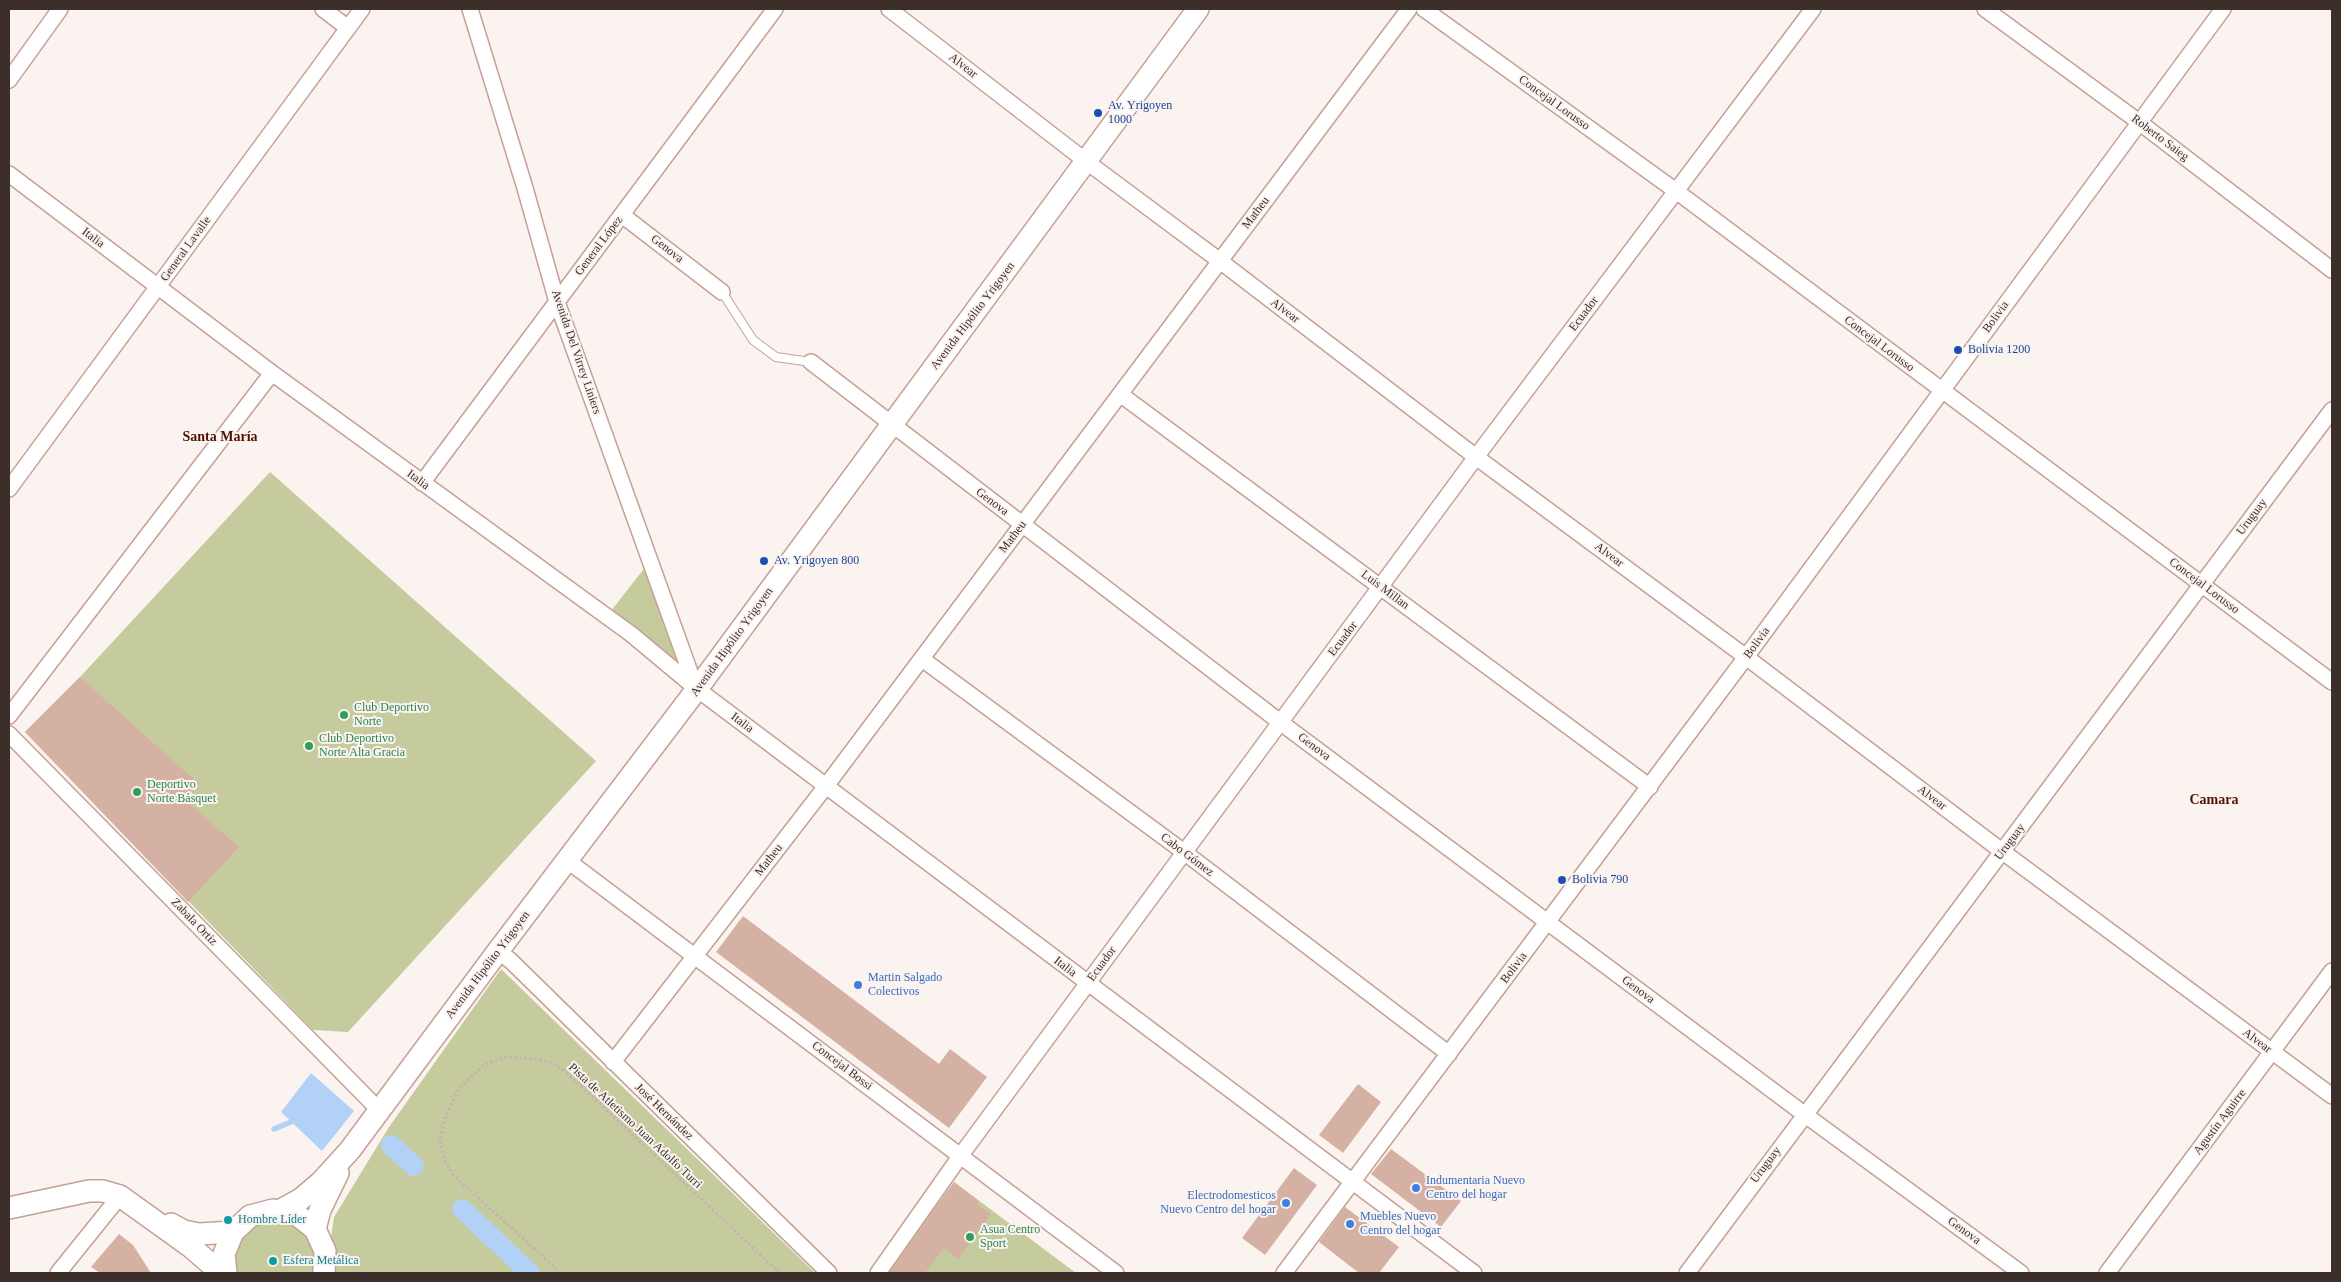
<!DOCTYPE html>
<html>
<head>
<meta charset="utf-8">
<style>
	body { margin:0 }
	#map { position:relative; width:2341px; height:1282px; overflow:hidden; background:#fbf3f0; font-family:"Times New Roman",serif }
	canvas { display:block }
	.frame { position:absolute; inset:0; border:10px solid #3c2e28; pointer-events:none }
</style>
</head>
<body>
<div id="map">
<canvas width="2341" height="1282"></canvas>
<div class="frame"></div>
</div>
<script>
const g = document.querySelector('canvas').getContext('2d');
g.lineJoin = 'round';
function paint(path, color) { g.fillStyle = color; g.fill(path, 'evenodd'); }
const poly = rows => new Path2D(rows.map(r => 'M' + r).join(''));
function trace(path, color, width, dash) { g.strokeStyle = color; g.lineWidth = width; g.lineCap = dash ? 'butt' : 'round'; g.setLineDash(dash || []); g.stroke(path); }
function write(font, color, halo, rows, align = 'center') {
  g.font = font + ' "Times New Roman",serif'; g.lineWidth = 4; g.setLineDash([]); g.textBaseline = 'middle'; g.strokeStyle = halo; g.fillStyle = color; for (const [text, x, y, turn = 0] of rows) {
    g.save(); g.translate(x, y); g.rotate((+turn || 0) * Math.PI / 180); g.textAlign = isNaN(turn) ? turn : align; if (halo) g.strokeText(text, 0, 0); g.fillText(text, 0, 0); g.restore();
  }
}
const green = poly([
	[270,472,596,761,348,1032,313,1030,25,732,80,677],
	[650,561,684,677,607,616],
	[501,969,815,1273,334,1273,336,1261,331,1238,334,1217,389,1127],
	[954,1182,1076,1273,885,1273],
	[290,1220,315,1244,316,1273,231,1273,232,1248,255,1221]
]);
const water = poly([
	[311,1073,354,1111,322,1151,281,1112]
]);
const stream = poly([
	[274,1129,298,1119]
]);
const canal = poly([
	[391,1145,414,1166],
	[462,1209,530,1273]
]);
const building = poly([
	[80,677,199,784,185,800,239,847,188,902,25,732],
	[743,916,939,1064,950,1049,987,1077,949,1128,716,952],
	[1358,1084,1381,1102,1343,1153,1319,1135],
	[1391,1149,1461,1201,1441,1227,1371,1174],
	[1294,1168,1317,1185,1265,1255,1242,1238],
	[954,1182,979,1201,977,1204,991,1214,958,1259,944,1248,925,1273,889,1273],
	[1345,1207,1399,1247,1379,1273,1359,1273,1319,1242],
	[119,1234,133,1245,151,1273,100,1273,91,1267]
]);
const path = poly([
	[561,1273,453,1175,446,1162,440,1143,442,1129,447,1113,459,1089,485,1064,506,1057,537,1059,552,1063,567,1073,780,1273]
]);
const service = poly([
	[722,292,753,340,776,357,811,362]
]);
const minor = poly([
	[323,9,348,28],
	[470,9,525,188,557,302,695,686],
	[889,9,1087,162,1220,261,1476,457,1746,657,2003,852,2332,1096],
	[1424,9,1676,191,2332,682],
	[1985,9,2139,122,2332,270],
	[9,80,60,9],
	[9,174,272,373,631,634,697,689,1474,1273],
	[622,215,722,292],
	[811,362,1280,722,1804,1114,2021,1273],
	[1120,394,1650,787],
	[422,483,775,9],
	[9,489,362,9],
	[922,659,1184,852,1449,1054],
	[9,716,272,373],
	[9,734,380,1111],
	[568,861,1116,1273],
	[498,951,511,961,829,1273],
	[613,1062,826,786,1409,9],
	[58,1273,120,1196],
	[878,1273,961,1155,1476,457,1813,9],
	[1284,1273,1746,657,2223,9],
	[1687,1273,2332,410],
	[2107,1273,2332,971]
]);
const secondary = poly([
	[9,1208,89,1191,103,1191,120,1196,191,1247,221,1273],
	[281,1210,301,1199,321,1182,350,1150,498,951,697,689,1198,9],
	[171,1224,184,1231,199,1234,233,1232],
	[315,1229,320,1210,338,1173],
	[226,1273,224,1254,233,1232,250,1216,273,1210,296,1214,315,1229,325,1251,324,1273]
]);
const markers = [
	[1098,113,5,"#1a4fb4"],
	[1958,350,5,"#1a4fb4"],
	[764,561,5,"#1a4fb4"],
	[344,715,5,"#2e9e5b"],
	[309,746,5,"#2e9e5b"],
	[137,792,5,"#2e9e5b"],
	[1562,880,5,"#1a4fb4"],
	[858,985,5,"#3f7fe0"],
	[1416,1188,5,"#3f7fe0"],
	[1286,1203,5,"#3f7fe0"],
	[228,1220,5,"#0f9aa8"],
	[1350,1224,5,"#3f7fe0"],
	[970,1237,5,"#2e9e5b"],
	[273,1261,5,"#0f9aa8"]
];
const streetNames = [
	["Alvear",963,66,38],
	["Concejal Lorusso",1554,103,36],
	["Roberto Saieg",2160,138,37],
	["Matheu",1256,213,-53],
	["Italia",93,238,37],
	["General López",599,246,-53],
	["General Lavalle",186,249,-54],
	["Genova",667,249,38],
	["Alvear",1285,311,37],
	["Ecuador",1584,314,-53],
	["Avenida Hipólito Yrigoyen",973,316,-53],
	["Bolivia",1996,317,-54],
	["Concejal Lorusso",1879,344,37],
	["Avenida Del Virrey Liniers",576,352,71],
	["Italia",418,480,36],
	["Genova",992,502,37],
	["Uruguay",2252,517,-53],
	["Matheu",1013,537,-53],
	["Alvear",1609,555,37],
	["Concejal Lorusso",2204,586,37],
	["Luis Millan",1385,590,37],
	["Ecuador",1343,639,-53],
	["Avenida Hipólito Yrigoyen",732,642,-54],
	["Bolivia",1757,643,-54],
	["Italia",742,723,37],
	["Genova",1314,747,37],
	["Alvear",1932,798,37],
	["Uruguay",2010,842,-53],
	["Cabo Gómez",1187,855,37],
	["Matheu",769,860,-52],
	["Zabala Ortiz",194,922,46],
	["Ecuador",1102,964,-54],
	["Avenida Hipólito Yrigoyen",488,965,-53],
	["Italia",1065,967,37],
	["Bolivia",1514,968,-53],
	["Genova",1638,990,37],
	["Alvear",2257,1041,37],
	["Concejal Bossi",842,1066,37],
	["José Hernández",664,1112,44],
	["Agustín Aguirre",2220,1122,-53],
	["Pista de Atletismo Juan Adolfo Turri",635,1126,43],
	["Uruguay",1766,1165,-53],
	["Genova",1964,1231,36]
];
const transitNames = [
	["Av. Yrigoyen",1108,106],
	["1000",1108,120],
	["Bolivia 1200",1968,350],
	["Av. Yrigoyen 800",774,561],
	["Bolivia 790",1572,880]
];
const leisureNames = [
	["Club Deportivo",354,708],
	["Norte",354,722],
	["Club Deportivo",319,739],
	["Norte Alta Gracia",319,753],
	["Deportivo",147,785],
	["Norte Básquet",147,799],
	["Asua Centro",980,1230],
	["Sport",980,1244]
];
const shopNames = [
	["Martin Salgado",868,978],
	["Colectivos",868,992],
	["Indumentaria Nuevo",1426,1181],
	["Centro del hogar",1426,1195],
	["Electrodomesticos",1276,1196,"right"],
	["Nuevo Centro del hogar",1276,1210,"right"],
	["Muebles Nuevo",1360,1217],
	["Centro del hogar",1360,1231]
];
const cultureNames = [
	["Hombre Líder",238,1220],
	["Esfera Metálica",283,1261]
];
const neighbourhoodNames = [
	["Santa María",220,437],
	["Camara",2214,800]
];
paint(green, '#c6cb9d');
paint(water, '#b2d1f7');
trace(stream, '#b2d1f7', 5.5);
trace(canal, '#b2d1f7', 20);
paint(building, '#d5b1a3');
trace(service, '#c5a194', 10);
trace(minor, '#c5a194', 18);
trace(secondary, '#c5a194', 24);
trace(path, '#bfb5b1', 3, [2.5, 2.5]);
trace(service, '#fff', 8);
trace(minor, '#fff', 15);
trace(secondary, '#fff', 21);
for (const [x, y, r, color] of markers) { const dot = new Path2D(); dot.arc(x, y, r, 0, 2 * Math.PI); g.fillStyle = color; g.fill(dot); trace(dot, '#fbf3f0', 2); }
write('12px', '#3c2e28', '#fbf3f0', streetNames);
write('12px', '#164399', '#fbf3f0', transitNames, 'left');
write('12px', '#27864d', '#fbf3f0', leisureNames, 'left');
write('12px', '#366cbe', '#fbf3f0', shopNames, 'left');
write('12px', '#0d838f', '#fbf3f0', cultureNames, 'left');
write('bold 14px', '#511000', '#fbf3f0', neighbourhoodNames);
</script>
</body>
</html>
